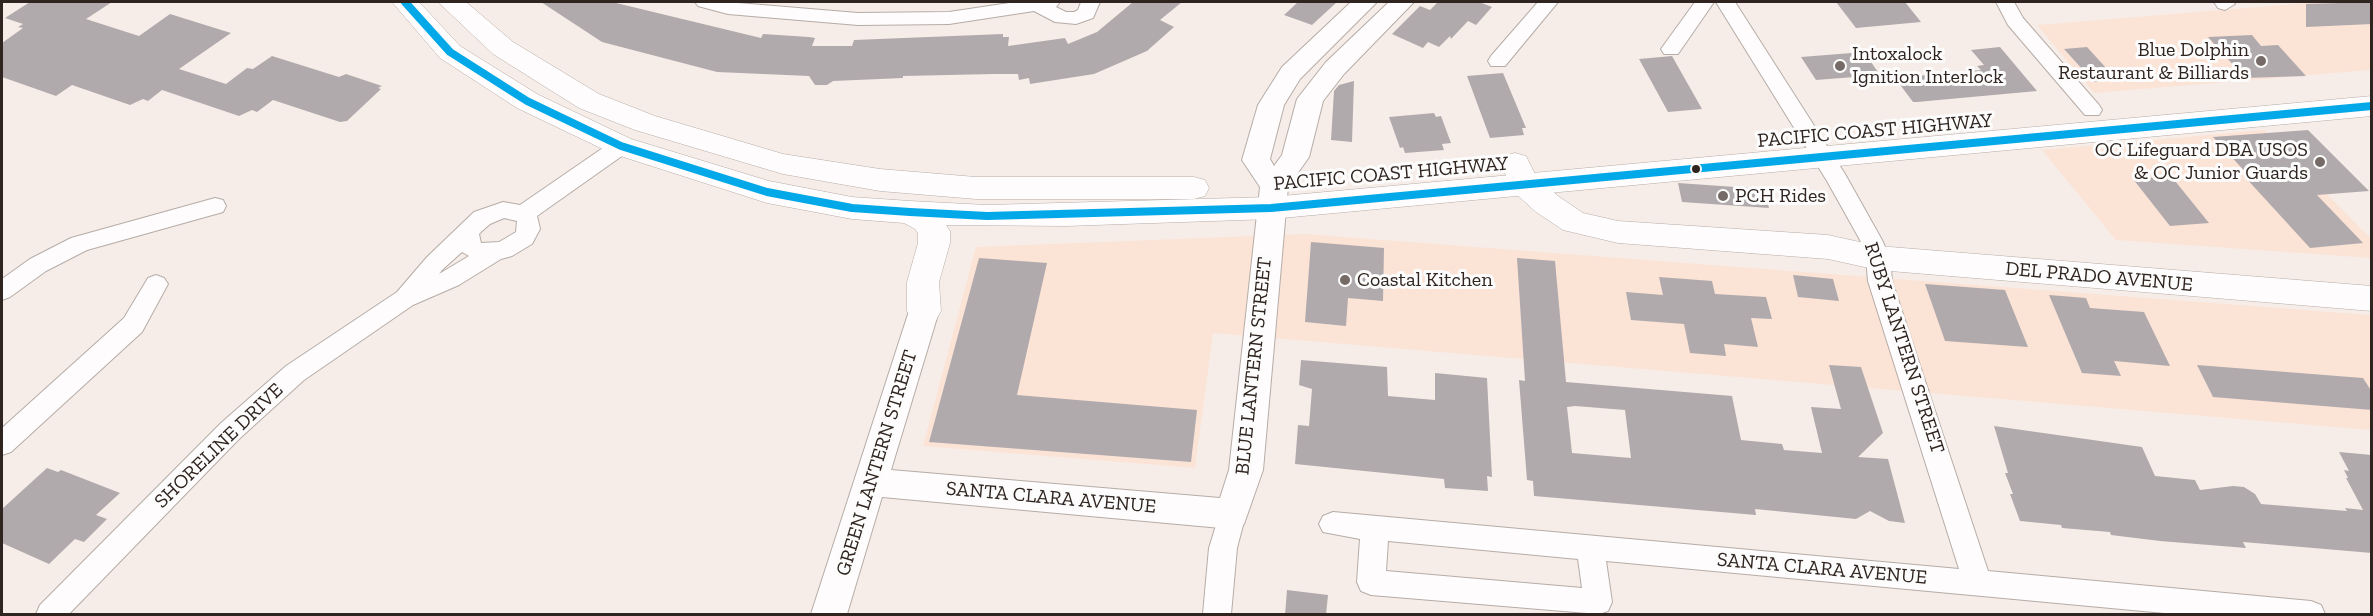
<!DOCTYPE html>
<html>
<head>
<meta charset="utf-8">
<style>
	body { margin:0 }
	#map { position:relative; width:2373px; height:616px; overflow:hidden; background:#f7ede8; font-family:"Zilla Slab",serif }
	canvas { display:block }
	.frame { position:absolute; inset:0; border:3px solid #2f241f; pointer-events:none }
</style>
</head>
<body>
<div id="map">
<canvas width="2373" height="616"></canvas>
<div class="frame"></div>
</div>
<script>
const g = document.querySelector('canvas').getContext('2d');
g.lineJoin = 'round';
function paint(path, color) { g.fillStyle = color; g.fill(path, 'evenodd'); }
const poly = rows => new Path2D(rows.map(r => 'M' + r).join(''));
function trace(path, color, width, dash) { g.strokeStyle = color; g.lineWidth = width; g.lineCap = dash ? 'butt' : 'round'; g.setLineDash(dash || []); g.stroke(path); }
function write(font, color, halo, rows, align = 'center') {
  g.font = font + ' "Zilla Slab",serif'; g.lineWidth = 6; g.setLineDash([]); g.textBaseline = 'middle'; g.strokeStyle = halo; g.fillStyle = color; for (const [text, x, y, turn = 0] of rows) {
    g.save(); g.translate(x, y); g.rotate((+turn || 0) * Math.PI / 180); g.textAlign = isNaN(turn) ? turn : align; if (halo) g.strokeText(text, 0, 0); g.fillText(text, 0, 0); g.restore();
  }
}
const built = poly([
	[2320,2,2371,2,2371,70,2094,93,2037,25],
	[2264,130,2371,239,2371,258,2116,240,2042,150],
	[1304,234,2371,315,2371,430,1213,333,1195,468,923,446,976,247]
]);
const building = poly([
	[30,2,112,2,86,19,139,36,170,14,231,33,179,69,226,84,247,68,253,69,272,56,339,77,346,74,382,86,378,88,381,89,347,121,340,122,273,100,257,112,252,110,239,116,162,90,148,101,143,99,130,105,72,85,56,96,2,77,2,43,23,28,18,27,23,24,5,18],
	[541,2,612,2,761,38,763,34,809,37,815,38,812,46,852,46,854,40,1003,34,1003,37,1009,37,1008,46,1065,38,1068,44,1097,32,1133,2,1182,2,1160,20,1174,27,1147,51,1094,74,1030,84,1029,78,1019,80,1018,74,994,74,903,76,903,78,833,81,827,85,815,85,809,76,717,72,602,42],
	[1298,2,1337,2,1312,25,1284,15],
	[1438,2,1479,2,1492,7,1476,25,1468,21,1451,39,1450,36,1439,47,1428,42,1423,48,1392,34,1420,6,1430,10],
	[1836,2,1905,2,1921,22,1856,28],
	[2372,2,2372,24,2306,27,2306,4],
	[2252,35,2261,46,2278,45,2306,76,2245,78,2208,37],
	[2000,47,2037,91,1917,102,1913,102,1895,78,1981,70,1977,66,1984,65,1971,50],
	[2087,47,2117,80,2094,82,2064,49],
	[1864,52,1880,75,1816,80,1801,57],
	[1672,56,1702,109,1668,112,1639,59],
	[1503,73,1526,128,1522,128,1524,135,1490,138,1467,76],
	[1354,81,1352,142,1331,140,1334,91,1339,85],
	[1434,113,1436,117,1441,116,1451,143,1442,144,1444,150,1405,153,1403,147,1400,148,1389,117],
	[2308,130,2369,191,2317,195,2363,243,2310,248,2245,177,2250,177,2213,137],
	[2171,176,2209,223,2170,226,2133,179],
	[1678,183,1764,189,1769,208,1682,202],
	[1311,242,1384,248,1383,301,1348,298,1346,326,1305,322],
	[979,258,1047,263,1017,395,1197,410,1191,462,929,442],
	[1517,258,1555,261,1566,382,1732,396,1741,440,1782,444,1784,450,1822,453,1811,407,1841,409,1829,365,1861,367,1883,433,1858,457,1888,459,1905,523,1889,521,1870,511,1856,519,1755,509,1756,515,1534,496,1533,481,1527,480,1519,380,1525,381],
	[1575,406,1625,410,1631,458,1572,453,1567,407],
	[1793,275,1833,279,1839,301,1798,297],
	[1659,277,1712,281,1715,294,1766,297,1772,319,1751,318,1758,347,1724,344,1726,356,1690,353,1684,324,1631,320,1626,292,1663,295],
	[1925,284,2005,290,2028,347,1945,341],
	[2049,295,2086,298,2090,308,2144,312,2170,366,2114,361,2121,376,2082,373],
	[1301,360,1387,367,1388,396,1435,400,1435,373,1487,378,1492,477,1487,476,1488,491,1445,488,1444,479,1295,464,1298,425,1309,426,1312,389,1299,385],
	[2197,365,2363,378,2372,392,2372,410,2213,397],
	[1994,426,2142,447,2155,476,2195,480,2200,490,2233,486,2244,487,2255,494,2261,504,2347,511,2345,508,2363,510,2346,478,2348,478,2344,470,2349,471,2339,452,2372,455,2372,553,2243,542,2246,548,2160,541,2111,535,2110,532,2062,528,2061,525,2020,521,2010,494,2013,494,2005,473,2008,473],
	[47,468,58,472,61,470,120,493,96,515,107,519,84,542,75,539,49,564,2,543,2,509],
	[1287,590,1328,595,1326,615,1285,615]
]);
const minor = poly([
	[695,2,726,2,858,13,949,12,1016,2,1060,2,1056,7,1066,12,1074,12,1078,10,1081,2,1100,2,1093,18,1076,24,1055,22,1034,11,949,24,858,25,728,14,698,6,695,2],
	[1538,2,1558,2,1505,66,1491,66,1488,61,1491,56,1538,2],
	[1695,2,1714,2,1678,54,1664,54,1661,49,1695,2],
	[1716,2,1735,2,1845,174,1882,240,1890,258,1892,281,1988,571,2311,601,2321,605,2325,614,2175,614,1606,561,1612,602,1608,611,1599,614,1371,595,1361,591,1357,582,1360,539,1323,532,1319,524,1323,516,1333,512,1959,569,1868,281,1866,258,1860,240,1827,181,1716,2],
	[1388,541,1578,559,1582,588,1386,571,1388,541],
	[1996,2,2014,2,2023,18,2099,105,2102,110,2099,115,2085,115,2008,25,1996,2],
	[2214,2,2233,2,2235,4,2225,10,2218,8,2214,2],
	[621,139,629,141,632,146,629,151,537,216,540,229,532,244,512,256,501,259,459,285,413,305,304,380,239,439,69,614,36,614,40,605,221,423,286,366,397,292,427,257,474,212,503,202,520,205,613,141,621,139],
	[504,218,517,221,516,232,499,242,481,243,479,234,482,231,490,224,504,218],
	[462,252,469,256,439,274,443,269,462,252],
	[215,198,223,200,226,206,223,212,87,250,46,271,10,297,2,300,2,279,30,259,71,238,215,198],
	[156,275,164,278,168,284,142,332,11,452,2,455,2,428,124,318,148,278,156,275],
	[1232,502,1242,506,1246,514,1237,548,1231,614,1203,614,1209,548,1222,506,1232,502]
]);
const tertiary = poly([
	[1351,2,1377,2,1300,79,1284,105,1270,159,1274,166,1282,155,1297,99,1326,62,1389,2,1414,2,1344,74,1323,101,1309,157,1288,187,1263,470,1244,524,1232,529,882,497,847,614,811,614,909,311,913,303,924,299,935,303,939,311,891,470,1220,498,1229,470,1260,187,1242,160,1258,105,1282,67,1351,2]
]);
const secondary = poly([
	[1515,153,1526,156,1537,178,1558,196,1583,213,1618,221,1828,235,1878,246,2372,286,2372,311,1878,270,1828,259,1618,243,1563,230,1536,212,1514,192,1500,163,1504,156,1515,153]
]);
const trunk = poly([
	[392,2,419,2,460,46,537,94,631,139,769,181,852,197,910,201,987,205,1271,197,2372,96,2372,116,1271,219,1066,226,946,225,950,231,950,243,939,282,941,311,936,320,924,324,912,320,907,311,907,282,918,243,918,233,915,229,904,223,852,219,767,203,611,153,517,108,440,58,392,2],
	[438,2,466,2,513,42,599,94,655,116,783,154,880,169,976,177,1194,177,1205,180,1209,188,1205,196,1194,199,976,199,880,191,783,174,635,130,579,108,493,54,438,2]
]);
const bus1 = poly([
	[405,2,450,52,527,101,621,146,767,192,852,208,910,212,987,216,1271,208,2372,106]
]);
const markers = [
	[2261,61,6,"#756a65"],
	[1840,66,6,"#756a65"],
	[2320,162,6,"#756a65"],
	[1696,169,5,"#2f241f"],
	[1723,196,6,"#756a65"],
	[1345,280,6,"#756a65"]
];
const poiNames = [
	["Blue Dolphin",2249,50,"right"],
	["Restaurant & Billiards",2249,73,"right"],
	["Intoxalock",1852,54],
	["Ignition Interlock",1852,77],
	["OC Lifeguard DBA USOS",2308,150,"right"],
	["& OC Junior Guards",2308,173,"right"],
	["PCH Rides",1735,196],
	["Coastal Kitchen",1357,280]
];
const streetNames = [
	["PACIFIC COAST HIGHWAY",1875,131,-5],
	["PACIFIC COAST HIGHWAY",1391,174,-5],
	["DEL PRADO AVENUE",2099,277,5],
	["RUBY LANTERN STREET",1904,348,72],
	["BLUE LANTERN STREET",1254,366,-84],
	["SHORELINE DRIVE",219,446,-44],
	["GREEN LANTERN STREET",877,463,-73],
	["SANTA CLARA AVENUE",1051,498,5],
	["SANTA CLARA AVENUE",1822,569,5]
];
paint(built, '#fbe3d6');
paint(building, '#b1aaad');
trace(minor, '#b5aca7', 2);
trace(tertiary, '#b5aca7', 2);
trace(secondary, '#b5aca7', 1);
trace(trunk, '#b5aca7', 1);
paint(minor, '#fefcfc');
paint(tertiary, '#fefcfc');
paint(secondary, '#fefcfc');
paint(trunk, '#fefcfc');
trace(bus1, '#02a8e7', 8);
for (const [x, y, r, color] of markers) { const dot = new Path2D(); dot.arc(x, y, r, 0, 2 * Math.PI); g.fillStyle = color; g.fill(dot); trace(dot, '#fcfcfc', 2); }
write('20px', '#2f241f', '#fcfcfc', poiNames, 'left');
write('20px', '#2f241f', '#fcfcfc', streetNames);
</script>
</body>
</html>
